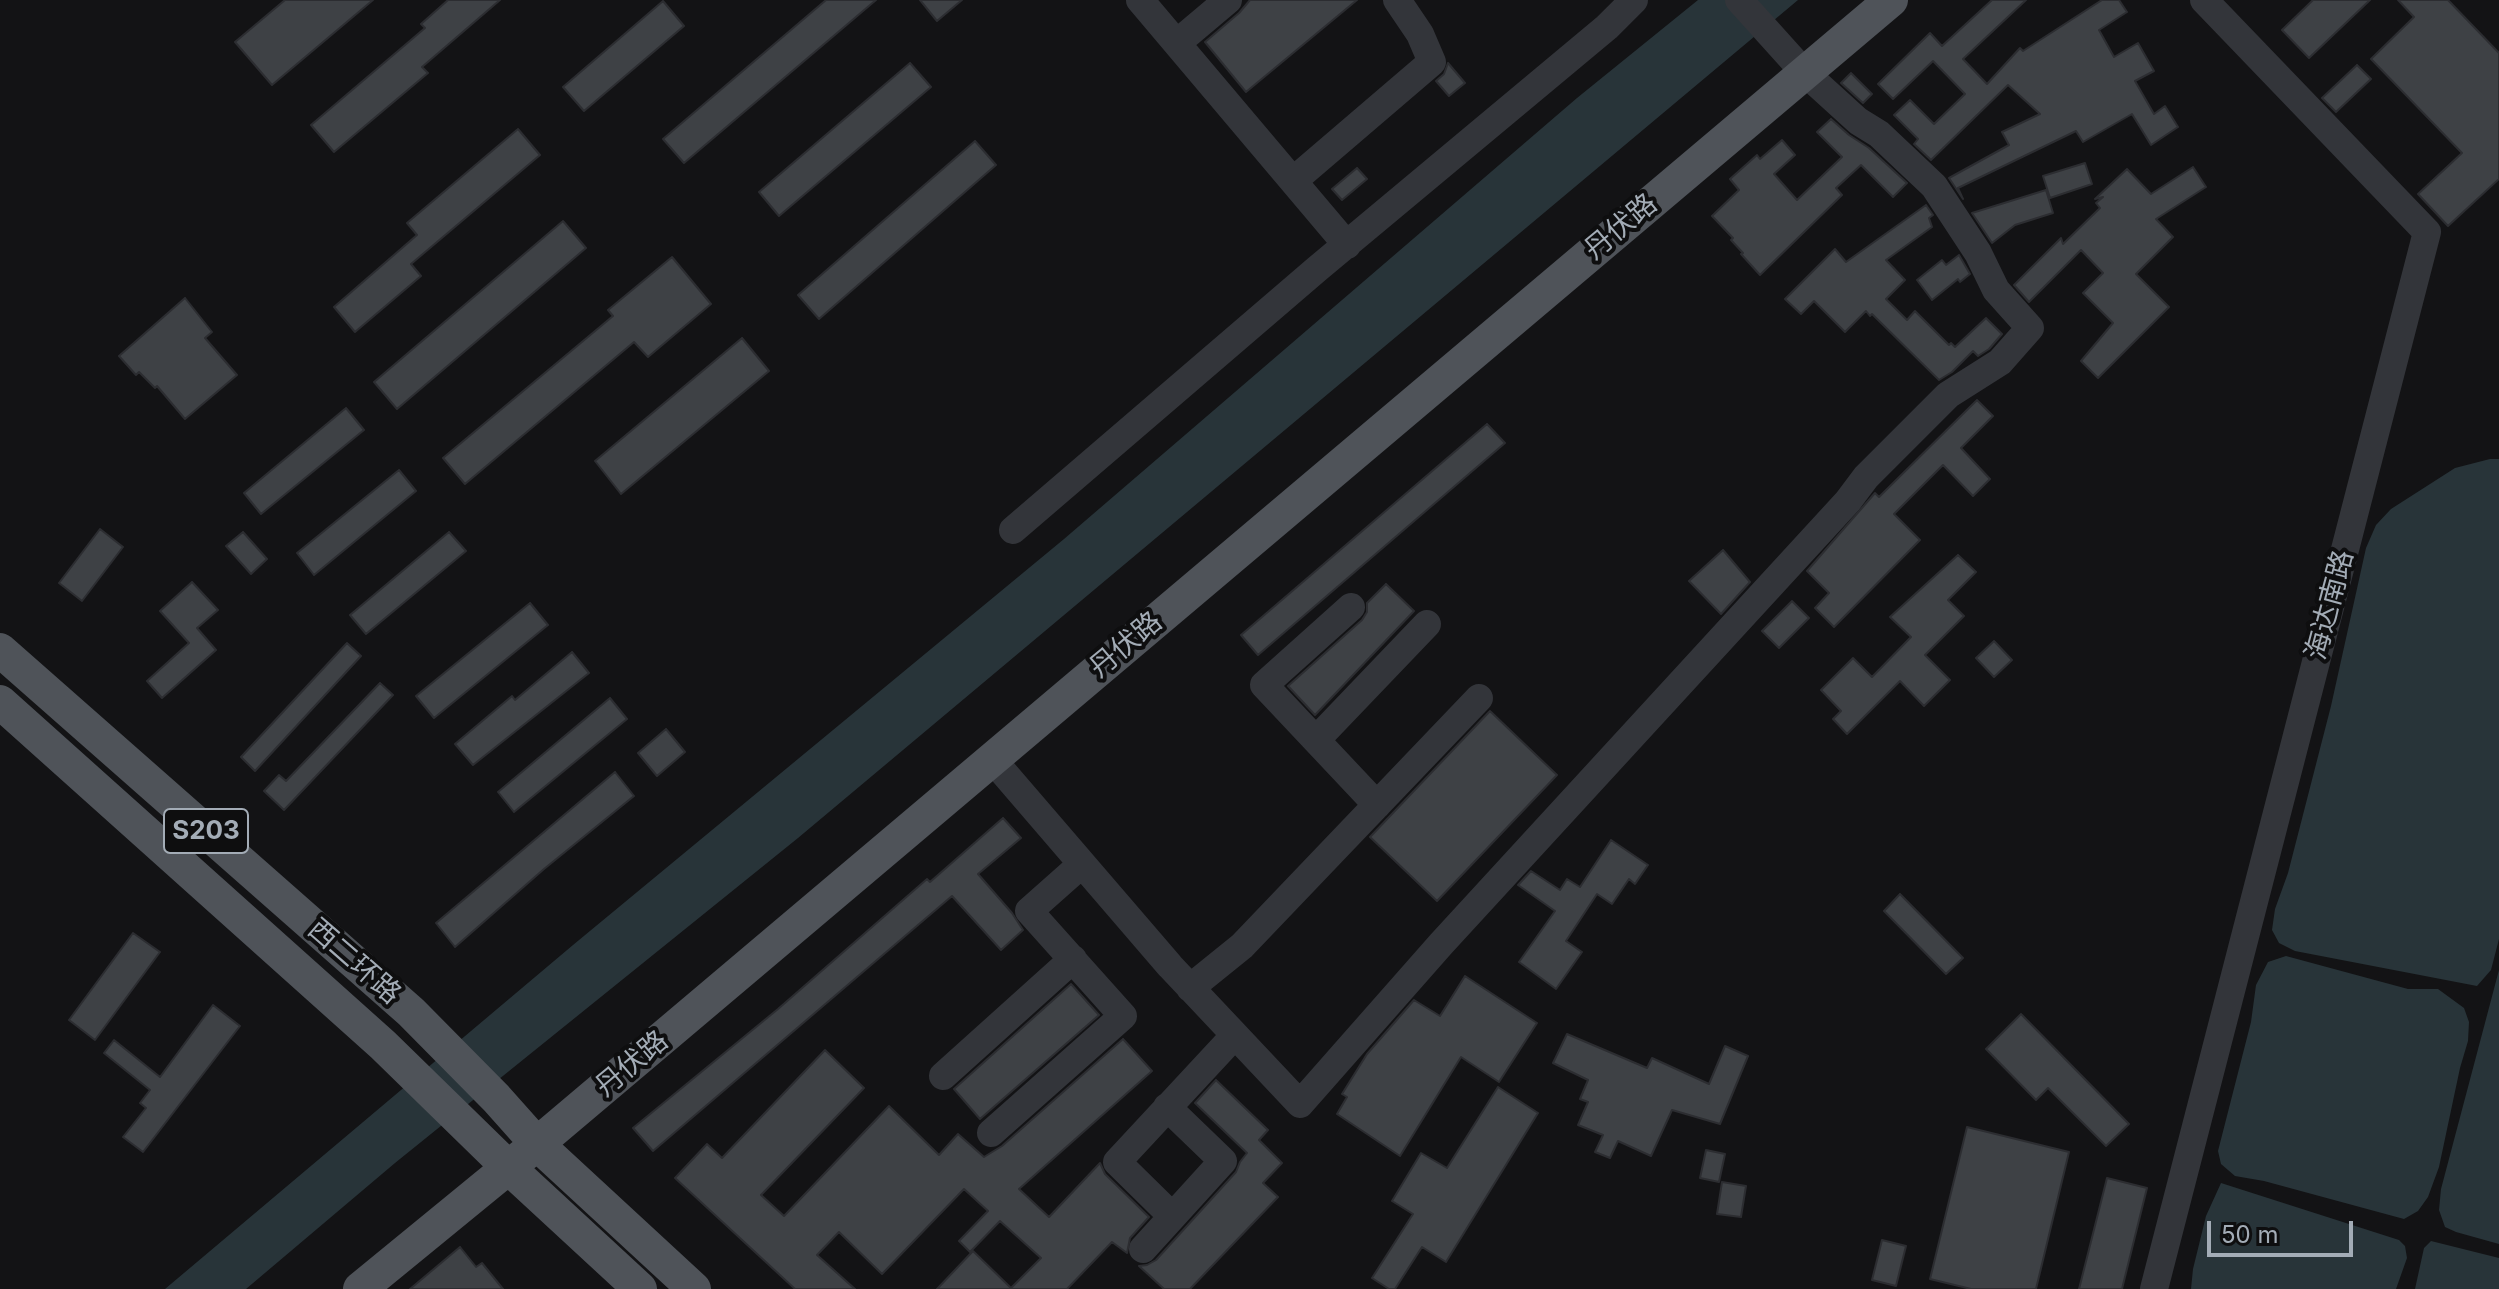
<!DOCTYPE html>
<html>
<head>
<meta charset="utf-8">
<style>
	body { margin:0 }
	#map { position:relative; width:2499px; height:1289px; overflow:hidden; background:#131315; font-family:Inter,sans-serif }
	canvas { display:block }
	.scale { position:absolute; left:2207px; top:1221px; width:146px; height:36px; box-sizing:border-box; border:4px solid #a3acb6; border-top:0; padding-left:10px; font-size:24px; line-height:28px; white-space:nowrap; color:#a3acb6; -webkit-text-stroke:6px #0e0e0f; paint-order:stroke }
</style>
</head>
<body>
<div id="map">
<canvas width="2499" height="1289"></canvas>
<div class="scale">50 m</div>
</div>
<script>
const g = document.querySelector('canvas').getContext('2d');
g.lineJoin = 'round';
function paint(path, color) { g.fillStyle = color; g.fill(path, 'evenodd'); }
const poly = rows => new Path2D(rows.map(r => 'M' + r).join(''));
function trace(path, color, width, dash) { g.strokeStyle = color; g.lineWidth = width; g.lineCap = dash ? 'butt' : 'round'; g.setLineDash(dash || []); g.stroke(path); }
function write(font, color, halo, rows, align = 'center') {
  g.font = font + ' Inter,"Noto Sans SC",sans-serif'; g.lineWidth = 8; g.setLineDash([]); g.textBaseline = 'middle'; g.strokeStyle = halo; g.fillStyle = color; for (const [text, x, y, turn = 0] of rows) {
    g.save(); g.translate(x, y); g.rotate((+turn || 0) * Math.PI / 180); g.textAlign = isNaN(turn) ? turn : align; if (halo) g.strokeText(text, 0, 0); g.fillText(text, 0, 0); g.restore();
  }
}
const water = poly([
	[1698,0,1798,0,798,838,395,1163,246,1289,165,1289,573,945,1064,539,1577,98],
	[2490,459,2499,459,2499,939,2491,970,2477,986,2295,951,2279,943,2272,930,2275,909,2288,873,2331,706,2366,548,2376,525,2391,509,2455,468],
	[2286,956,2408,989,2438,989,2464,1008,2469,1022,2468,1041,2460,1068,2439,1167,2428,1197,2418,1211,2404,1219,2264,1181,2235,1176,2221,1164,2218,1151,2251,1022,2256,985,2268,962],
	[2499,970,2499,1244,2456,1232,2445,1227,2439,1210,2441,1189],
	[2221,1183,2399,1240,2405,1246,2407,1258,2396,1289,2191,1289,2193,1269,2206,1216],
	[2431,1241,2499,1258,2499,1289,2415,1289,2424,1248]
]);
const building = poly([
	[285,0,373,0,272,85,235,42,285,0],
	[448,0,500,0,422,67,428,73,334,152,311,125,425,28,421,24,448,0],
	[826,0,876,0,684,163,663,139,826,0],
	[920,0,962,0,937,21,920,0],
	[1250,0,1357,0,1246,92,1205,42,1239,13,1250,0],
	[1992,0,2026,0,1963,59,1987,84,2020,48,2023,51,2102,0,2119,0,2127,12,2099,30,2114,57,2138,43,2154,71,2135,81,2154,114,2165,106,2178,127,2151,145,2132,114,2083,142,2076,131,1958,188,1963,199,1949,178,2009,145,2002,132,2040,114,2008,85,1931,160,1914,144,1918,139,1894,115,1910,100,1934,124,1965,94,1933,61,1893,99,1878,84,1930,33,1942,46,1992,0],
	[2313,0,2370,0,2309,58,2282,30,2313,0],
	[2398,0,2448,0,2499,53,2499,179,2448,226,2418,194,2462,153,2371,59,2414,17,2398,0],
	[663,1,684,26,584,111,563,87,663,1],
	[910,63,931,87,779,216,759,192,910,63],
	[1448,63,1465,83,1449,96,1436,81,1444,74,1448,63],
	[2357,65,2371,79,2336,112,2322,98,2357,65],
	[1851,73,1872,94,1863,103,1841,83,1851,73],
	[1831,119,1849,135,1869,148,1907,183,1893,197,1861,165,1836,188,1842,195,1760,275,1741,254,1743,253,1731,240,1733,238,1712,216,1739,190,1730,179,1757,155,1760,159,1782,140,1795,155,1774,174,1797,200,1842,157,1817,132,1831,119],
	[518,129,540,155,411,264,421,276,355,332,334,307,417,235,407,223,518,129],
	[975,141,996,165,819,319,798,295,975,141],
	[2085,163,2092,184,2050,198,2043,176,2085,163],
	[2193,167,2206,187,2156,219,2173,237,2136,274,2169,307,2098,378,2081,361,2113,323,2083,293,2103,273,2081,250,2029,302,2014,285,2061,238,2063,244,2100,208,2096,203,2103,197,2095,199,2127,169,2151,194,2193,167],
	[1357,168,1367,179,1342,200,1332,189,1357,168],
	[2046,190,2053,213,2015,225,1992,243,1972,213,2046,190],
	[1926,205,1933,215,1929,218,1932,227,1886,260,1905,280,1886,299,1907,320,1915,311,1949,345,1951,343,1955,347,1986,318,2002,334,1989,349,1978,356,1973,351,1952,372,1939,380,1872,314,1870,316,1866,311,1845,332,1814,301,1801,314,1785,299,1835,249,1846,262,1926,205],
	[563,221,586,248,397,409,374,382,563,221],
	[1959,255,1970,274,1960,282,1958,279,1932,300,1917,280,1942,260,1946,265,1959,255],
	[672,257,711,304,648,357,634,342,465,484,443,458,613,316,608,310,672,257],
	[185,298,212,332,205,338,237,375,185,419,157,386,155,388,139,372,136,375,119,356,185,298],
	[742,338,769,371,621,494,595,461,742,338],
	[1977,400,1993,416,1961,448,1990,479,1973,496,1943,465,1894,514,1920,540,1834,627,1815,608,1829,593,1807,571,1875,493,1879,497,1977,400],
	[346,408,364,430,261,514,244,493,346,408],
	[1487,424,1505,443,1258,655,1241,635,1487,424],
	[399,470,416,491,314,575,297,553,399,470],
	[100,529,123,547,82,601,59,583,100,529],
	[243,532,267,559,251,574,226,546,243,532],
	[449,532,466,551,366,634,350,615,449,532],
	[1723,550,1750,582,1721,614,1689,581,1723,550],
	[1958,555,1976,572,1948,600,1964,616,1925,655,1950,680,1924,706,1900,681,1847,734,1833,719,1841,711,1821,690,1853,658,1872,677,1911,637,1890,617,1958,555],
	[192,582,218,610,197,628,216,650,162,698,147,681,189,643,160,611,192,582],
	[1386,584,1414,611,1315,715,1288,686,1362,620,1367,612,1367,603,1386,584],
	[1792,601,1809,618,1779,648,1762,631,1792,601],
	[530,603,548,625,434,718,416,696,530,603],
	[1994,641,2012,660,1994,677,1976,658,1994,641],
	[347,643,361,656,255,771,241,757,347,643],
	[572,652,589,673,473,765,455,744,512,696,515,700,572,652],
	[380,683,393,695,284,810,264,791,279,775,286,781,380,683],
	[610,698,627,719,514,812,498,792,610,698],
	[1490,711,1557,775,1437,901,1370,837,1490,711],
	[666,729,685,752,657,776,638,753,666,729],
	[615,772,634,796,544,869,455,947,436,923,615,772],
	[1003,818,1021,838,978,874,1012,913,1023,930,1001,950,952,896,653,1151,633,1128,778,1009,927,879,930,882,1003,818],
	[1611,840,1648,865,1635,884,1629,879,1612,904,1597,894,1566,941,1582,952,1556,989,1519,962,1555,911,1518,885,1531,871,1560,890,1567,879,1580,887,1611,840],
	[1900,894,1963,958,1946,974,1884,911,1900,894],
	[133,933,160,952,95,1040,69,1020,133,933],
	[1465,976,1537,1023,1499,1082,1461,1057,1400,1156,1337,1114,1347,1097,1342,1094,1367,1054,1414,1000,1440,1016,1465,976],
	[1071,984,1099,1015,980,1119,954,1089,1071,984],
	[213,1005,240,1026,143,1152,123,1137,146,1108,140,1103,150,1090,104,1053,114,1040,160,1077,213,1005],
	[2021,1014,2129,1124,2106,1146,2048,1088,2036,1100,1986,1049,2021,1014],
	[1567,1034,1647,1068,1652,1058,1709,1084,1725,1046,1748,1056,1720,1124,1672,1110,1651,1156,1618,1141,1610,1158,1595,1152,1603,1135,1578,1125,1588,1102,1580,1099,1588,1080,1553,1063,1567,1034],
	[1123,1039,1152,1071,1019,1189,1049,1217,1100,1163,1105,1174,1149,1217,1130,1238,1127,1253,1112,1242,1067,1289,937,1289,973,1251,1011,1288,1041,1258,1000,1221,970,1252,959,1241,988,1211,964,1189,882,1274,839,1232,817,1255,855,1289,795,1289,675,1178,707,1144,722,1158,825,1050,864,1088,761,1195,784,1216,889,1106,939,1155,958,1134,984,1157,1002,1146,1123,1039],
	[1216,1080,1268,1130,1259,1140,1282,1163,1263,1183,1278,1197,1190,1289,1164,1289,1139,1266,1147,1265,1156,1260,1236,1172,1240,1162,1247,1153,1195,1103,1216,1080],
	[1498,1087,1538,1113,1446,1262,1422,1247,1395,1289,1389,1289,1372,1278,1413,1214,1392,1201,1421,1153,1447,1168,1498,1087],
	[1967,1127,2069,1152,2036,1289,1971,1289,1930,1279,1967,1127],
	[1706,1150,1725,1154,1719,1182,1700,1178,1706,1150],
	[2107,1178,2147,1188,2122,1289,2079,1289,2107,1178],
	[1722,1182,1746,1186,1741,1217,1717,1214,1722,1182],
	[1882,1240,1906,1246,1896,1286,1872,1280,1882,1240],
	[460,1247,476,1267,482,1263,503,1289,410,1289,460,1247]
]);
const minor = poly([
	[1140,0,1347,245],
	[1177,43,1228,0],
	[1293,181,1432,62,1420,34,1397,0],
	[1013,530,1317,269,1607,27,1634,0],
	[1351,607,1264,685,1377,805],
	[1316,740,1427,624],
	[992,759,1170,966,1300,1104,1441,944,1848,501,1866,477,1948,395,2000,362,2030,328,1996,290,1978,253,1934,186,1879,134,1858,121,1803,71,1739,0],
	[1190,988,1242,946,1479,698],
	[943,1076,1073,959],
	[991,1133,1123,1016,1029,911,1082,864],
	[1172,1216,1117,1162,1235,1035],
	[1143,1249,1223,1161,1167,1107],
	[2154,1289,2427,232,2204,0]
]);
const major = poly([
	[0,650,411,1012,496,1098,537,1144,694,1289],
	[0,702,383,1045,509,1168,640,1289],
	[360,1289,537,1144,1891,0]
]);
const shields = [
	[206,831,84]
];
const shieldNames = [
	["S203",206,831]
];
const streetNames = [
	["丹伏路",1621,227,-40],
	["海达南路",2330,605,-75],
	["丹伏路",1126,645,-40],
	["西二环路",354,962,41],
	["丹伏路",632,1064,-40]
];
paint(water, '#283439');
paint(building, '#3e4145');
trace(building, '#2c2d31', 2);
trace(minor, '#33353a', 28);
trace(major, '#4f5359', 34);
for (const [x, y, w] of shields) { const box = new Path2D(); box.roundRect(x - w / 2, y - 22, w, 44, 6); g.fillStyle = '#0e0e0f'; g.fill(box); trace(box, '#a3acb6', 2); }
write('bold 26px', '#a3acb6', null, shieldNames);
write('28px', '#a3acb6', '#0e0e0f', streetNames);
</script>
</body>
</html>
